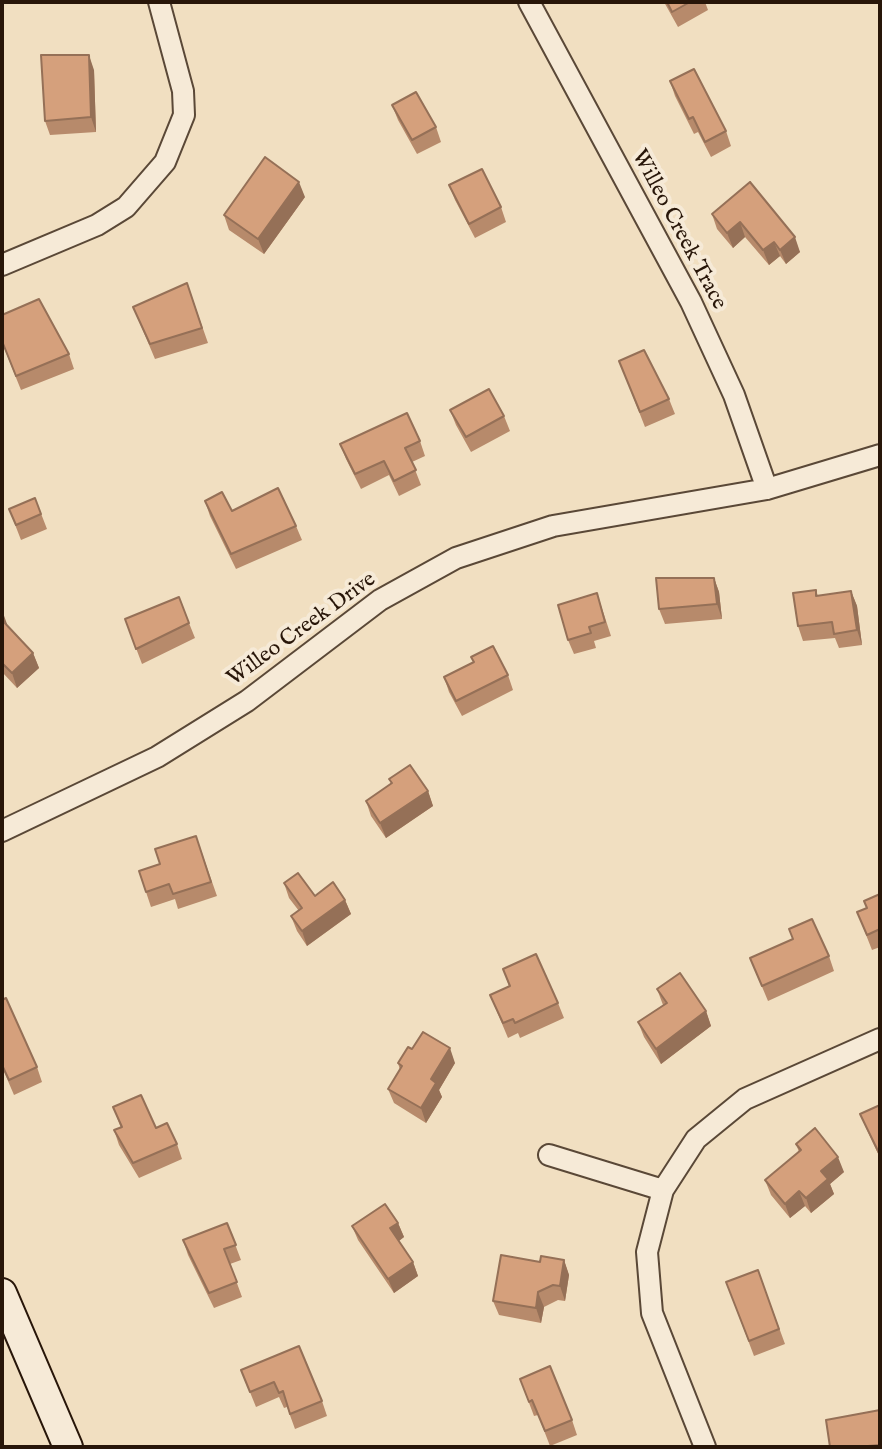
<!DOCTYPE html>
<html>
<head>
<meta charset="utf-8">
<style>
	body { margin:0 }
	#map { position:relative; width:882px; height:1449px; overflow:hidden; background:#f1dfc1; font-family:"IM FELL English",serif }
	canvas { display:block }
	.frame { position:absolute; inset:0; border:4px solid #281609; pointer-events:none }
</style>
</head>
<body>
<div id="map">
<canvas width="882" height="1449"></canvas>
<div class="frame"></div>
</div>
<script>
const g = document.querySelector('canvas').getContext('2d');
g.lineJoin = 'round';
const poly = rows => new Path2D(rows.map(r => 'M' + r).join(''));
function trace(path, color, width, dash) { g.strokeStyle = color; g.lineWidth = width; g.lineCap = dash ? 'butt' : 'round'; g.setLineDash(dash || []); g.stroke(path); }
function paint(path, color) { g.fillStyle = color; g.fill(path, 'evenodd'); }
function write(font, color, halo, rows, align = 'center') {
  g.font = font + ' "IM FELL English",serif'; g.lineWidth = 8; g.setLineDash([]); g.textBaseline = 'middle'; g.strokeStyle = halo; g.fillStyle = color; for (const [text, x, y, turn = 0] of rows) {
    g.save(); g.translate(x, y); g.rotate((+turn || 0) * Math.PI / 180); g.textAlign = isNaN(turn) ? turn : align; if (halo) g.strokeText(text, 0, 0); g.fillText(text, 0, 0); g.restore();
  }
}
const street = poly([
	[529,2,691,302,734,395,767,489],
	[2,265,97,225,126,207,165,162,184,115,183,91,159,2],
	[2,831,157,757,247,701,380,600,456,558,553,526,767,489,880,455],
	[549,1155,663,1190],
	[705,1447,652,1313,647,1252,663,1190,696,1139,745,1099,880,1039]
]);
const secondary = poly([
	[2,1293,68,1447]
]);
const wall = poly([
	[664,2,705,2,708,10,678,27],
	[94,70,96,132,50,135,45,121],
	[670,81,726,131,731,146,711,157,698,132,694,134,675,96],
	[392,105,436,127,441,142,417,154,398,120],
	[750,182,800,252,786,264,780,256,769,265,745,237,733,248,717,229,712,214],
	[449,185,501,207,506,222,475,238,455,200],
	[305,197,264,254,229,230,224,215],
	[187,283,208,343,155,359,133,307],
	[2,343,69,354,74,369,21,390],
	[619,361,669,399,675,414,645,427],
	[450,410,504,416,510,431,471,452,456,425],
	[420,441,425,456,412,462,421,485,399,496,389,475,361,489,346,459,340,444],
	[35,498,47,529,21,540,9,509],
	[205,501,232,511,296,526,302,540,236,569,210,516],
	[714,578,719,592,722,619,665,624,659,609],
	[816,590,818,596,851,591,857,606,862,645,839,648,835,638,803,641,798,626],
	[597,593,611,636,594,641,596,648,574,654,568,640],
	[2,610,6,624,33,653,39,668,17,688,2,672],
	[125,619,189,623,195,638,142,664],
	[471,657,508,675,513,690,462,716,449,692,444,677,473,662],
	[389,779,428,791,433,806,386,838,371,816,366,801,391,784],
	[196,836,217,896,178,909,175,899,151,907,139,871,160,864],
	[284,883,315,896,345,900,351,914,307,946,297,931,291,916,299,911,289,898],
	[880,894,880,947,872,950,857,912,866,908],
	[789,929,829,956,834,971,768,1001,750,958,793,939],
	[503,969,558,1003,564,1018,520,1038,518,1033,508,1038,490,995,509,986],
	[657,989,706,1011,711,1026,661,1064,644,1037,638,1022,663,1005],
	[2,1000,37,1067,42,1082,14,1095,2,1067],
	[412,1049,455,1063,439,1090,442,1097,426,1123,394,1103,388,1089,400,1070,398,1063],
	[880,1105,880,1158,866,1128,860,1114],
	[113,1107,156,1128,177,1144,182,1159,139,1178,119,1145,114,1130,121,1128],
	[796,1144,844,1172,830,1184,834,1194,811,1213,805,1206,790,1218,771,1195,765,1180,799,1152],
	[227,1223,241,1260,230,1264,242,1297,214,1308,188,1255,183,1240],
	[398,1223,404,1237,399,1241,413,1262,418,1276,394,1293,358,1240,352,1226],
	[564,1260,569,1275,565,1301,558,1300,544,1307,541,1323,499,1315,493,1301,540,1262],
	[758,1270,785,1344,754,1356,726,1282],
	[241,1370,322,1401,327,1416,295,1429,287,1407,284,1408,279,1397,256,1407],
	[520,1379,572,1420,577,1435,550,1446,538,1415,534,1416]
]);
const shadedWall = poly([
	[89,55,94,70,96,132,91,117],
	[299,182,305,197,264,254,258,239],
	[740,222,745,237,733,248,727,233],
	[795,237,800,252,786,264,780,250],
	[774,242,780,256,769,265,763,250],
	[714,578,719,592,722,619,717,604],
	[851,591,857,606,862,645,857,630],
	[2,610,7,624,2,629],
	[33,653,39,668,17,688,12,673],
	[428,791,433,806,386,838,380,823],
	[345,900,351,914,307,946,302,931],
	[706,1011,711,1026,661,1064,656,1049],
	[450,1048,455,1063,439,1090,442,1097,426,1123,421,1108,431,1079],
	[838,1157,844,1172,830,1184,834,1194,811,1213,806,1198,821,1171],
	[799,1191,805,1206,790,1218,785,1204],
	[398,1223,404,1237,396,1243,390,1228],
	[564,1260,569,1275,565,1301,560,1286],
	[413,1262,418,1276,394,1293,388,1279],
	[538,1292,544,1307,541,1323,536,1308]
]);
const building = poly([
	[667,2,690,2,672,12,667,2],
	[41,55,89,55,91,117,45,121,41,55],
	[694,69,726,131,705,142,693,117,689,119,670,81,694,69],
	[416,92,436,127,412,140,392,105,416,92],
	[265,157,299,182,258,239,224,215,265,157],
	[482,169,501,207,469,224,449,185,482,169],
	[750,182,795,237,780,250,774,242,763,250,740,222,727,233,712,214,750,182],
	[187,283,202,328,150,344,133,307,187,283],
	[39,299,69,354,16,376,2,341,2,315,39,299],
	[644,350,669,399,640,412,619,361,644,350],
	[489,389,504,416,466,437,450,410,489,389],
	[407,413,420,441,405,448,416,470,394,481,384,461,355,474,340,444,407,413],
	[278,488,296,526,231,554,205,501,222,492,232,511,278,488],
	[35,498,41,514,16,525,9,509,35,498],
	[656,578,714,578,717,604,659,609,656,578],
	[816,590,816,596,851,591,857,630,834,634,832,622,798,626,793,593,816,590],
	[597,593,605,622,589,627,591,633,568,640,558,605,597,593],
	[179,597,189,623,136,649,125,619,179,597],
	[2,620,33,653,12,673,2,663,2,620],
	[493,646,508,675,456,701,444,677,474,662,471,657,493,646],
	[410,765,428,791,380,823,366,801,392,783,389,779,410,765],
	[196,836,211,882,173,894,169,884,146,892,139,871,160,864,155,849,196,836],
	[298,873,315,896,333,882,345,900,302,931,291,916,302,908,284,883,298,873],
	[880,894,880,929,867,935,857,912,867,908,864,901,880,894],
	[812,919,829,956,762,986,750,958,793,939,789,929,812,919],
	[536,954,558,1003,515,1023,513,1019,503,1023,490,995,510,986,503,969,536,954],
	[680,973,706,1011,656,1049,638,1022,667,1003,657,989,680,973],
	[6,998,37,1067,9,1080,2,1065,2,1000,6,998],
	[423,1032,450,1048,431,1079,436,1083,421,1108,388,1089,402,1066,398,1063,408,1047,412,1049,423,1032],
	[141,1095,156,1128,167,1123,177,1144,133,1163,114,1130,122,1127,113,1107,141,1095],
	[880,1105,880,1152,879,1153,860,1114,880,1105],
	[815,1128,838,1157,821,1171,828,1179,806,1198,799,1191,785,1204,765,1180,801,1150,796,1144,815,1128],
	[385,1204,398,1223,390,1228,413,1262,388,1279,352,1226,385,1204],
	[227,1223,236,1245,224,1249,237,1282,209,1293,183,1240,227,1223],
	[501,1255,540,1262,541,1256,564,1260,560,1286,553,1285,538,1292,536,1308,493,1301,501,1255],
	[758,1270,779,1329,749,1341,726,1282,758,1270],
	[299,1346,322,1401,290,1414,283,1391,279,1393,274,1382,250,1392,241,1370,299,1346],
	[550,1366,572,1420,545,1431,532,1400,529,1402,520,1379,550,1366],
	[880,1410,880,1445,856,1447,830,1447,826,1420,880,1410]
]);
const streetNames = [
	["Willeo Creek Trace",678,230,62],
	["Willeo Creek Drive",302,630,-36]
];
trace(street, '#5a4837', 24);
trace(secondary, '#281609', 32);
trace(street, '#f6ead7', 20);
trace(secondary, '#f6ead7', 28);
paint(wall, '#b78a6b');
paint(shadedWall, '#957057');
paint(building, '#d5a07c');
trace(building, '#957057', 2);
write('22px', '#281609', '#f6ead7', streetNames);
</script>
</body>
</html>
